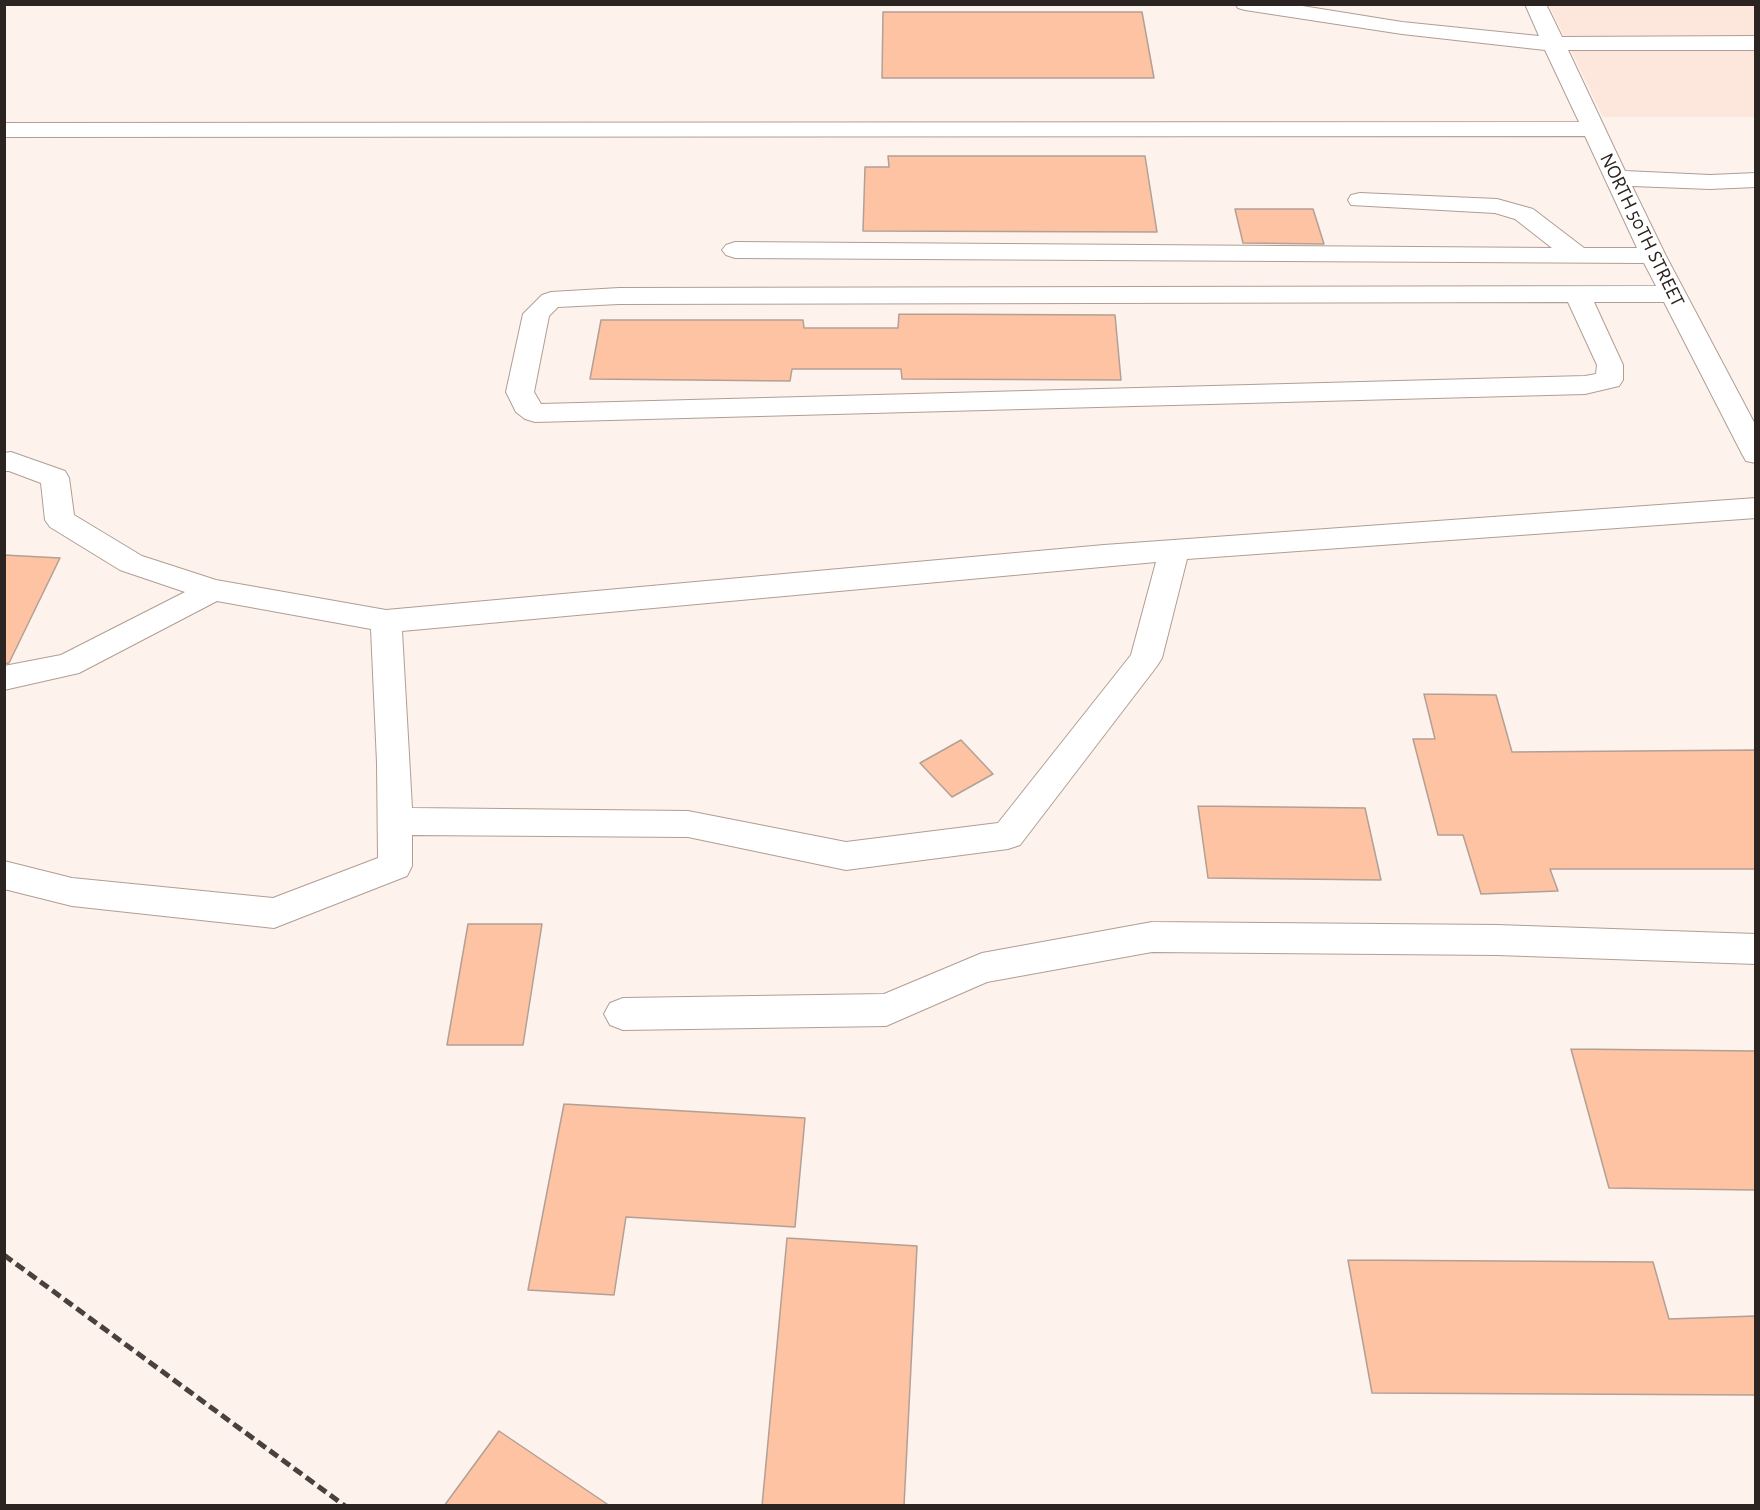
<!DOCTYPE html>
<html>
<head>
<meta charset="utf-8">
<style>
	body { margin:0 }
	#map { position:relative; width:1760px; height:1510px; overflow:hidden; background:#fef2ec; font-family:"Alegreya Sans",sans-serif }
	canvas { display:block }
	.frame { position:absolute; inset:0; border:6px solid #2b2420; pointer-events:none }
</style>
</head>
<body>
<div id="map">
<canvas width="1760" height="1510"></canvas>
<div class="frame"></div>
</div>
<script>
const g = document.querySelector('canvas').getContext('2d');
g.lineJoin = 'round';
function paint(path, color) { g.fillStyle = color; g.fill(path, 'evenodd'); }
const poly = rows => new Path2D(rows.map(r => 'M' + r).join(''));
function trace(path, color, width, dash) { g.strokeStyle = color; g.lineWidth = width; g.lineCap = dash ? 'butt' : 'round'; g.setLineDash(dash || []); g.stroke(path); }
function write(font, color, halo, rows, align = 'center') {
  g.font = font + ' "Alegreya Sans",sans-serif'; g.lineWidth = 4.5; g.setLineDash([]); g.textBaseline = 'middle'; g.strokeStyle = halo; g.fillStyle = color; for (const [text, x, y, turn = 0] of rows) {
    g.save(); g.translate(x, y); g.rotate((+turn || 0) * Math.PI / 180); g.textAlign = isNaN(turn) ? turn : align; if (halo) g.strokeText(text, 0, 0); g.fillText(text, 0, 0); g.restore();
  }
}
const commercial = poly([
	[1549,5,1755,5,1755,117,1603,117]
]);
const building = poly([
	[883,12,1142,12,1154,78,882,78,883,12],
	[888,156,1145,156,1157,232,863,231,865,167,889,167,888,156],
	[1235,209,1313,209,1324,244,1243,243,1235,209],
	[899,314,1115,315,1121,380,902,379,901,369,792,369,790,381,590,379,601,320,803,320,804,328,898,328,899,314],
	[4,555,60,558,9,663,4,664,4,555],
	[1424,694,1496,695,1512,752,1755,750,1755,869,1550,869,1558,891,1481,894,1463,835,1438,835,1413,739,1435,739,1424,694],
	[961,740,993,774,952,797,920,763,961,740],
	[1198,806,1365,808,1381,880,1208,878,1198,806],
	[468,924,542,924,523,1045,447,1045,468,924],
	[1571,1049,1755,1051,1755,1190,1609,1188,1571,1049],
	[564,1104,805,1118,795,1227,626,1217,614,1295,528,1290,564,1104],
	[787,1238,917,1246,904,1506,762,1506,787,1238],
	[1348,1260,1653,1262,1669,1319,1755,1316,1755,1395,1372,1393,1348,1260],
	[499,1431,610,1506,444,1506,499,1431]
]);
const minor = poly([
	[1235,4,1290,4,1402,22,1539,36,1525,4,1546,4,1562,37,1756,36,1756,50,1568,50,1625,171,1710,175,1756,173,1756,187,1710,189,1632,186,1666,256,1756,426,1756,463,1746,461,1742,454,1664,302,1594,302,1623,365,1623,380,1619,386,1585,394,535,422,525,419,516,412,506,392,523,314,542,295,551,292,619,288,1656,286,1644,263,735,258,726,255,722,250,726,245,735,242,1552,248,1515,219,1495,213,1351,205,1348,200,1351,195,1360,193,1497,199,1533,209,1584,248,1637,248,1585,136,4,137,4,123,1579,122,1545,50,1402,34,1245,10,1238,8,1235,4],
	[1568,302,1597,365,1596,374,1585,376,541,404,534,392,549,316,558,307,619,304,1568,302],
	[11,452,65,471,69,478,74,515,142,556,216,580,386,610,1104,545,1756,498,1756,518,1187,559,1162,658,1157,666,1020,845,1008,849,846,870,688,837,412,835,412,866,407,876,274,928,72,906,4,889,4,861,72,878,273,898,378,858,377,763,371,629,217,601,79,673,4,690,4,666,61,655,185,592,120,570,50,527,45,520,41,483,9,471,4,471,4,453,11,452],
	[1156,562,1131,655,998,823,846,842,688,811,412,808,402,631,1156,562],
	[1152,922,1497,925,1756,934,1756,964,1497,955,1152,952,987,982,886,1026,623,1030,610,1025,604,1014,610,1003,623,998,884,994,982,953,1152,922]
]);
const rail = poly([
	[4,1255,345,1506]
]);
const farStreetnames = [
	["NORTH 50TH STREET",1642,230,64]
];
paint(commercial, '#fde6db');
paint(building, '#fdc3a2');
trace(building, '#b2a096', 1.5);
trace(minor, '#b09e94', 2);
paint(minor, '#fff');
trace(rail, '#49413d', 5, [10, 5]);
write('20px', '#2b2420', '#fff', farStreetnames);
</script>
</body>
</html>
